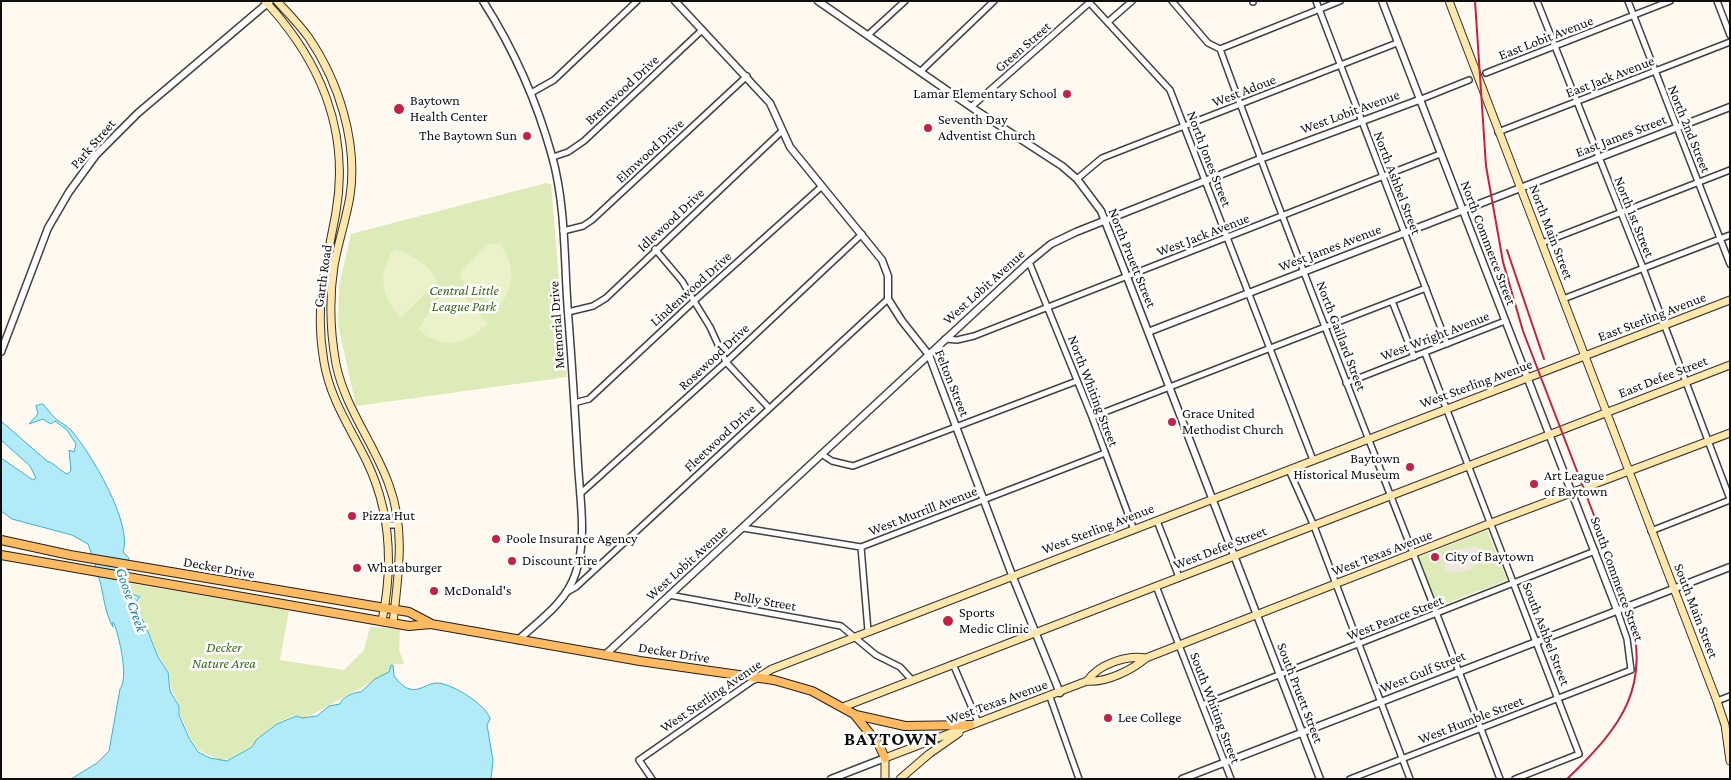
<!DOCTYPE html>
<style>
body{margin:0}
#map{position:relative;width:1731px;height:780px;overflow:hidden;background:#fff9ef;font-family:"Crimson Pro",serif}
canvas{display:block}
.frame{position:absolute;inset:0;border:2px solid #0e0e0e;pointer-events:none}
</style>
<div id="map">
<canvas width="1731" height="780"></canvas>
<div class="frame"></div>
</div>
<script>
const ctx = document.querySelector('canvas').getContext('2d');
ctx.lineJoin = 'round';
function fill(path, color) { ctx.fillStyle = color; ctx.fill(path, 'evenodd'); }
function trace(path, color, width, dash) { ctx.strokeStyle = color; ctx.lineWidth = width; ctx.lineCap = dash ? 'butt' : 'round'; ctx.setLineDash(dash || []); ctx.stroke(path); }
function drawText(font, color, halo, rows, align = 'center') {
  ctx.font = font + ' "Crimson Pro",serif'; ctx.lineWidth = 5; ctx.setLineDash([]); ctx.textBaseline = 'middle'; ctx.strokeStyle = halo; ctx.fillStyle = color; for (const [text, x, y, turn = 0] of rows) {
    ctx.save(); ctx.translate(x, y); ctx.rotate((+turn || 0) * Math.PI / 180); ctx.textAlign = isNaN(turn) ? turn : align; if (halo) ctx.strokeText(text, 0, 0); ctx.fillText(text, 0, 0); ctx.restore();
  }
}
fill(new Path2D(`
 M546,183L551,184L567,377L356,406L338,325L339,286L351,234Z
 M1487,530L1507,580L1437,607L1417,558Z
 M128,583L289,610L280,660L344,670L364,650L370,627L400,629L399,650L404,664H391L389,672L315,713L303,718L294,715L277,723L257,738L252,746L229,759L220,760L198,750L190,737L180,714V706L171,688L169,672L158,654L146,625L136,610L137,603L141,600V597L129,591Z`), '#dcebb7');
fill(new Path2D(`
 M500,243C515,265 515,287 498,308L461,279L460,271L488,245Z
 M394,249C408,252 434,267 437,282L402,317C381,300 377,272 394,249Z
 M446,288H455L488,323C467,344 443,352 418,329Z`), '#ebf2c9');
fill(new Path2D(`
 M1475,546L1481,550L1483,557L1470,570L1452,573L1445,569L1444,559L1455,550Z`), '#f0e7dd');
const water = new Path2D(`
 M43,404C47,409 51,414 56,419C61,423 66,425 71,430C91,453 133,524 123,552L129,558L127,590L130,593L140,597L136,602V610L145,624L158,657L168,672L170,691L179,706V715L189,738L198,752L210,758L227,761L252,747L257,739L277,724L296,716L302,718L317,716L329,706L340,704C342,697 354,692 361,692L375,679L389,672L391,665H393L394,676C398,681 404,688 410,689C419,692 428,683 436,683C450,682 487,705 490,719L487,725L493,760L491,779H71L97,763L109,751L120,689C129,678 119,636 114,623H112L113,627C104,611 104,595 99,578C96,566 92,555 88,544L72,535L12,519L1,511V458L33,480L36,478L30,466L1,440V421L47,461C56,464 59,470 67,474L71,471L69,450L74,452L76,444L67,430L55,421L51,424L43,419L29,424L38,414L36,406Z`);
fill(water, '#b2ebf8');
trace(water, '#36b1d2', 1);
const minor = new Path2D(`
 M1088,1L1170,90L1313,460
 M1172,1L1208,43L1220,49C1309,294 1408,535 1500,779
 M1253,1V2
 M1316,1L1447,344
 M1537,1L1643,268L1730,499
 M1628,1L1730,264
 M1717,1L1730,35
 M1108,22L1132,1
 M868,35L905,1
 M1220,49L1340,1
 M921,71L994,1
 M1486,73L1670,1
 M531,93L554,80L637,1
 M1419,100L1469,80
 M971,107L1089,3
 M1498,132L1730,42
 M553,157L568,152L584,141L702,30
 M1077,179L1102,158L1397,43
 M563,231L583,226L592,220L747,76
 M1542,243L1730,170
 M655,249L682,281L694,301L710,327L726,362L769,408
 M1029,262L1092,417L1134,530
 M1563,299L1730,235
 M1392,301L1414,357
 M568,312L593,306L606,298L782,131
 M945,339L957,340L974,336L1440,154
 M1425,353L1579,754L1515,779
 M1346,383L1505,321
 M574,403L589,399L694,301L821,187
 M1092,417L1426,288
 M823,455L832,461L853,466L1077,381
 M1289,470L1314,526L1410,779
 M580,494L726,362L862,234
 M1157,521L1179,577
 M387,525H398
 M743,528L861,547L1105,453
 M1651,531L1730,500
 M861,547L868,631
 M580,558L596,568
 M1156,586L1231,779
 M567,592L576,587L888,299
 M669,595L841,626L876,655L900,667L912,680
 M953,664L978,722
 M1050,697L1079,779
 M1717,701L1730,696
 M1202,705L1595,551
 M652,779L639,760L755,679
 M1350,779L1631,670L1627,639L1617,610`);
const tertiary = new Path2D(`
 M483,1C513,48 537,102 552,156C566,206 564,261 568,313C572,363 575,413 578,464C580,499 587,538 576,572C567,602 540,620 518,640
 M675,1L770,103L790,147L882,260L888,276V299L902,321L929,355L1012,575L1060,693
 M818,1L974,109L1062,166L1077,179L1101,211L1127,277L1320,779
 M1382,1L1617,610
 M1148,332L1730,107
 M1,352L48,228L69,192L96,155L138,113L270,1
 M605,655L1029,262L1051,244L1076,232L1260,159L1419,100
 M831,779L885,758
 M1182,779L1730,567`);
const secondary = new Path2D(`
 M265,1C320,60 350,131 336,212C326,267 314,305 324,362C330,399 351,429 367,462C391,512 393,567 382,621
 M277,1C288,13 300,25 309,38C339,82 358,143 350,196C346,220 338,243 334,266C329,299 330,331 336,364C345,408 374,443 389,485C406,530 398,576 393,623
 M1449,1L1717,701L1725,725L1730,761
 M755,679L772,669L1730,300
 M1087,681C1099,664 1126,655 1146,658
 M843,707L1730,365
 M885,779V758L1087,681C1106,683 1132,670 1146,658L1491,523L1730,433
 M900,779L929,754L959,733`);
const primary = new Path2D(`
 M1,540L70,555L409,612L430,623
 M1,555L409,626L431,624L640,661L774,680L812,691L854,714L879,745L885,758
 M856,715L905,726L970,725`);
trace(minor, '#414141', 8);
trace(tertiary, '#414141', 9);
trace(secondary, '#303030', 9);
trace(primary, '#1f1f1f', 10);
trace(minor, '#fff', 5);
trace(tertiary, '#fff', 6);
trace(secondary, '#ffe6aa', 7);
trace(primary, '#fdba61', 8);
trace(new Path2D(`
 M1475,1L1486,166L1503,262L1523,331L1629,606C1651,688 1624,724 1567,779
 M1507,250L1544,359`), '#c32146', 2);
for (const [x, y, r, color] of [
 [1067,94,5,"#c32146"],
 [399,109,6,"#c32146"],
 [928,128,5,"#c32146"],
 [527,136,5,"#c32146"],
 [1172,422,5,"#c32146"],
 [1410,467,5,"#c32146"],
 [1534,484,5,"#c32146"],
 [352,516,5,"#c32146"],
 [496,539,5,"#c32146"],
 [1435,557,5,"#c32146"],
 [512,561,5,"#c32146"],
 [357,568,5,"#c32146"],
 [434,591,5,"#c32146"],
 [948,621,6,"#c32146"],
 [1108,718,5,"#c32146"]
]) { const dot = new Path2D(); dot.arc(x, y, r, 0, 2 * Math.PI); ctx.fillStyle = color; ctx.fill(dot); trace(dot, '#fff', 2); }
drawText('14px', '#0e0e0e', '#fff', [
 ["East Lobit Avenue",1546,38,-21],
 ["Green Street",1023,47,-41],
 ["East Jack Avenue",1610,77,-21],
 ["Brentwood Drive",622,90,-43],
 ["West Adoue",1244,91,-21],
 ["West Lobit Avenue",1350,112,-20],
 ["North 2nd Street",1689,129,68],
 ["East James Street",1621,136,-21],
 ["Park Street",93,144,-49],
 ["Elmwood Drive",650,151,-43],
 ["North Jones Street",1209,159,69],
 ["North Ashbel Street",1397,183,69],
 ["North 1st Street",1634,217,68],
 ["Idlewood Drive",671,220,-43],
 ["North Main Street",1551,232,69],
 ["West Jack Avenue",1203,235,-21],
 ["North Commerce Street",1488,243,69],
 ["West James Avenue",1330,248,-21],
 ["North Pruett Street",1132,258,68],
 ["Garth Road",323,276,-82],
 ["West Lobit Avenue",984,287,-42],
 ["Lindenwood Drive",691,289,-42],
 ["East Sterling Avenue",1652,317,-21],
 ["Memorial Drive",557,325,-94],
 ["North Gaillard Street",1341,336,69],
 ["West Wright Avenue",1435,336,-21],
 ["Rosewood Drive",714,357,-43],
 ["East Defee Street",1663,377,-21],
 ["Felton Street",952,383,68],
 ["West Sterling Avenue",1476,384,-20],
 ["North Whiting Street",1093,391,69],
 ["Fleetwood Drive",720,438,-43],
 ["West Murrill Avenue",923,511,-21],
 ["West Sterling Avenue",1098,529,-21],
 ["West Defee Street",1220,548,-21],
 ["West Texas Avenue",1382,553,-21],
 ["West Lobit Avenue",687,563,-42],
 ["Decker Drive",219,568,10],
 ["South Commerce Street",1617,579,70],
 ["Polly Street",765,601,10],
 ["South Main Street",1696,611,69],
 ["West Pearce Street",1395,618,-21],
 ["South Ashbel Street",1546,634,69],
 ["Decker Drive",674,653,9],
 ["West Gulf Street",1423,672,-22],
 ["South Pruett Street",1300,693,69],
 ["West Sterling Avenue",711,696,-34],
 ["West Texas Avenue",997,702,-20],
 ["South Whiting Street",1215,708,69],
 ["West Humble Street",1471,720,-21]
]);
drawText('14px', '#0e0e0e', '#fff', [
 ["Lamar Elementary School",1057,94,"right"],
 ["Baytown",410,101],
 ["Health Center",410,117],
 ["Seventh Day",938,120],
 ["Adventist Church",938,136],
 ["The Baytown Sun",517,136,"right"],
 ["Grace United",1182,414],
 ["Methodist Church",1182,430],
 ["Baytown",1400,459,"right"],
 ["Historical Museum",1400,475,"right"],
 ["Art League",1544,476],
 ["of Baytown",1544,492],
 ["Pizza Hut",362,516],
 ["Poole Insurance Agency",506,539],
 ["City of Baytown",1445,557],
 ["Discount Tire",522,561],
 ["Whataburger",367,568],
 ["McDonald's",444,591],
 ["Sports",959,613],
 ["Medic Clinic",959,629],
 ["Lee College",1118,718]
], 'left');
drawText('italic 14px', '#3a681c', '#fff', [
 ["Central Little",464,291],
 ["League Park",464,307],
 ["Decker",224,648],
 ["Nature Area",224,664]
]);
drawText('italic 15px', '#1280a5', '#fff', [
 ["Goose Creek",131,600,71]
]);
ctx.letterSpacing = '1px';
drawText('bold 19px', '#0e0e0e', '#fff', [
 ["BAYTOWN",891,739]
]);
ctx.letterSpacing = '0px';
</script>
